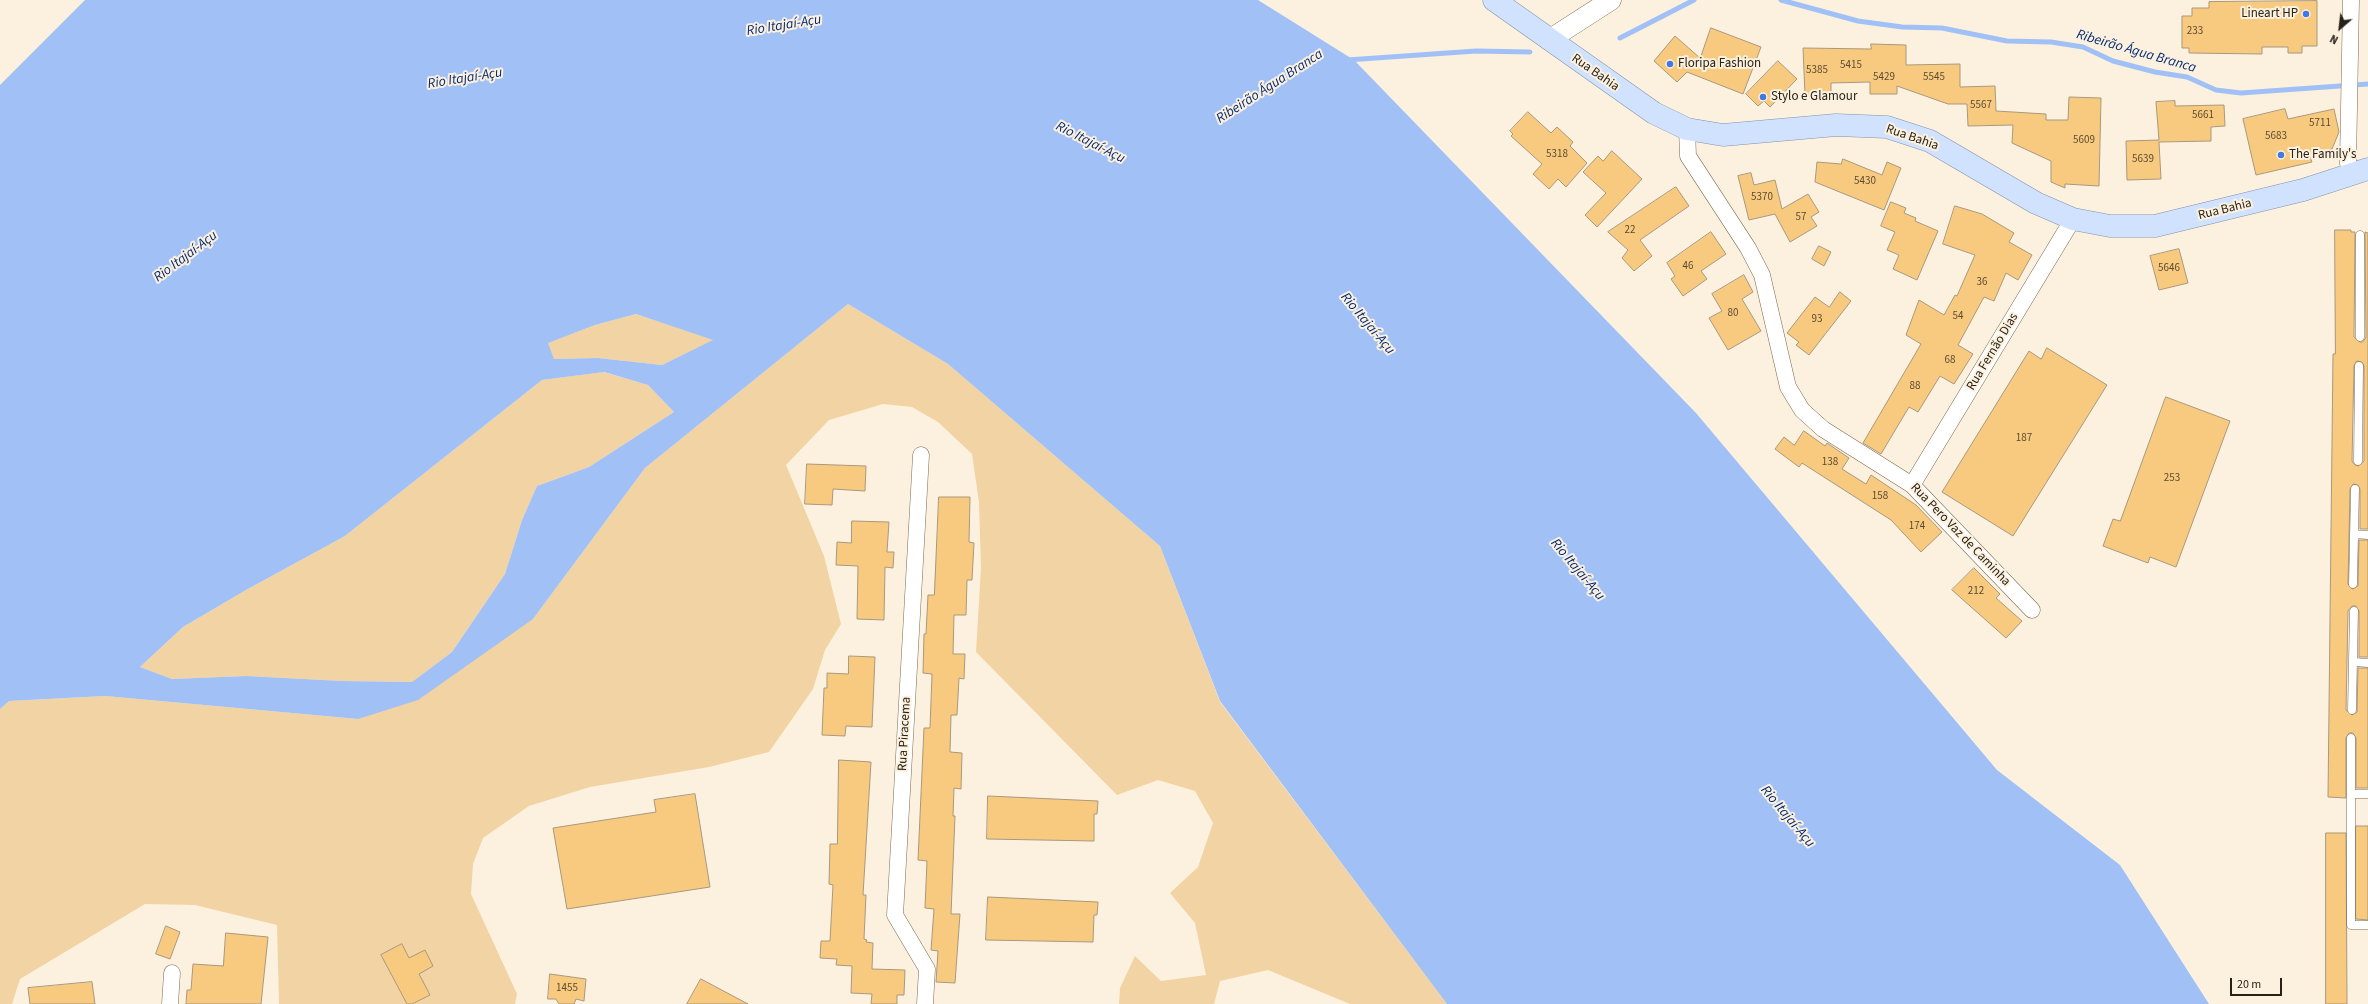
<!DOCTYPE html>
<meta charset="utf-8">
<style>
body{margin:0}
#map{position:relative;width:2368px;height:1004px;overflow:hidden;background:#fcf1df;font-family:"Source Sans 3",sans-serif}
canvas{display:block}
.north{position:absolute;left:2320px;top:8px;width:40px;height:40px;-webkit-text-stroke:3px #fcf1df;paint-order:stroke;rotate:208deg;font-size:11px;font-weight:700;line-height:16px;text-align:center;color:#282116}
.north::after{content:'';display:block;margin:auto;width:14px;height:18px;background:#282116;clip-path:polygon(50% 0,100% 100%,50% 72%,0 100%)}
.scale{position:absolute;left:2230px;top:978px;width:52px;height:18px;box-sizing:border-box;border:2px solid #282116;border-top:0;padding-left:5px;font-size:12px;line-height:14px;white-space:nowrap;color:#282116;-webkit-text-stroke:3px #fcf1df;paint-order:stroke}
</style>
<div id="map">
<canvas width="2368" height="1004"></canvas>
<div class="north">N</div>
<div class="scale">20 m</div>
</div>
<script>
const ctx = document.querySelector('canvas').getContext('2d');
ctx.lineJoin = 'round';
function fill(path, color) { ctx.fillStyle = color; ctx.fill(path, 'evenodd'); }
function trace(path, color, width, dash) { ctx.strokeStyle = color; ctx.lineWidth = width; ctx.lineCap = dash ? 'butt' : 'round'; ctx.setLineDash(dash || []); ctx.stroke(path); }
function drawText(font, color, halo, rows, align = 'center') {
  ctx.font = font + ' "Source Sans 3",sans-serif'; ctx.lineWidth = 4; ctx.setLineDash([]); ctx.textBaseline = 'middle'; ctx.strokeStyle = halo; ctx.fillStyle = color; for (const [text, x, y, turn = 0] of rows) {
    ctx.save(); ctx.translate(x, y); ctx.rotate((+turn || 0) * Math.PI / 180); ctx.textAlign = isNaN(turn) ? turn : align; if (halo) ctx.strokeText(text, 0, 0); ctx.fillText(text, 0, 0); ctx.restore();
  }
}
fill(new Path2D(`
 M848,304L948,364L1160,546L1220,702L1447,1004H1350L1268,970L1220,981L1214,1004H1119L1120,988L1135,956L1161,981L1206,975L1195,923L1170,893L1198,867L1213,823L1195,791L1158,780L1117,795L976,652L981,568L979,502L972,454L938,422L912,407L883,404L829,420L786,465L824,556L841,624L825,650L813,689L769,752L709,767L590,787L529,806L483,838L473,864L471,894L517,994L515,1004H279L277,925L195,905L145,904L20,979L12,1004H0V709L9,701L105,696L358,719L533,619L645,468Z
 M636,314L714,340L662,365L598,358L554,359L547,343L595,325Z
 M603,372L648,385L674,412L589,467L537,486L522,520L505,574L452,652L412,682L342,681L246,676L172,679L140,667L183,627L246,590L345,536L542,380Z`), '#f1d3a4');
fill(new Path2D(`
 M85,0H1258L1354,60L1696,413L1997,770L2120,865L2209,1004H1447L1220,701L1160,546L948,364L848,304L645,468L533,619L418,700L358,719L105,696L9,701L0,709V85ZM636,314L713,340L662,365L598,358L554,359L548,343L595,325ZM604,372L648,385L674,412L589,467L537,486L522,520L505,574L452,652L412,682L342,681L246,676L172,679L140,667L183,627L246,590L345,536L542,380Z`), '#a1c0f6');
trace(new Path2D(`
 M1781,0L1858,21L1902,27L1942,28L2007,41L2051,42L2083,47L2113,61L2155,72L2187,77L2216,90L2241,93L2368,84
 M1620,38L1694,0
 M1347,60L1476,51L1530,52`), '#a1c0f6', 5);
const building = new Path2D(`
 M2317,1V46H2302V53H2288V47H2262V54L2189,53V48H2182V16H2192V8H2209V2Z
 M1711,28L1761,47L1743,94L1687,72L1677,82L1654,61L1675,36L1700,58Z
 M1871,44L1906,45V65L1960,64V87L1995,86L1996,111L2046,114V120H2068L2069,97L2101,98L2099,186L2065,184V188L2051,182V161L2012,143L2013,125L1968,126L1967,104H1948L1897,86V94H1870V82L1831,83V94L1805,95L1803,48L1871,49Z
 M1778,61L1797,79L1770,107L1764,101L1758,106L1746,94Z
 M2175,101V106L2224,105L2225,126L2211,127V141L2159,142L2161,179L2127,180L2126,141L2159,140L2156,102Z
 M2285,109L2288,119L2334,109L2339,132L2332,149L2309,154L2312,162L2256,175L2243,119Z
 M1528,112L1551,133L1557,127L1573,142L1570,146L1587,163L1566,187L1558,179L1549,189L1533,174L1542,164L1511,136L1513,134L1510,131Z
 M1612,151L1642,179L1597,227L1585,215L1606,193L1583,172L1598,156L1603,161Z
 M1843,159L1882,175L1887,162L1901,168L1884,210L1815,182L1817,162L1841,164Z
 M1751,173L1754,185L1775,180L1782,209L1808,194L1819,212L1811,217L1817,226L1790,242L1775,214L1749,220L1738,176Z
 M1676,187L1689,206L1640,240L1652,256L1634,271L1622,258L1628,250L1608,232Z
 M1891,202L1906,208L1904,213L1916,218L1915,221L1938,231L1917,280L1893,269L1899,255L1887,250L1895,232L1881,226Z
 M1955,206L1982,214L2014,233L2009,242L2032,255L2018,280L2006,273L1994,301L1984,297L1958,345L1973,354L1954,384L1940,376L1918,412L1909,407L1881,454L1863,443L1921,344L1906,335L1919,300L1944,315L1955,295L1957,296L1975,255L1943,244Z
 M2335,230H2351V232H2355L2354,337L2360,342H2363L2366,337L2365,232L2368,233V529H2360V489L2358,485L2353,484L2350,489L2348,584L2352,589L2358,586L2359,540H2368V657H2359V611L2356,606H2352L2348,611L2346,710L2352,715L2357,712L2358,668H2368V788H2356V738L2353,733H2349L2346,738V798L2328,797L2333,354H2335ZM2357,361L2362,362L2364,366V461L2358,466L2355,465L2352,461L2354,366Z
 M1711,232L1726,254L1701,271L1707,279L1683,296L1671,279L1675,276L1667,263Z
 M1819,246L1831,252L1824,266L1812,259Z
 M2179,249L2188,283L2159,290L2150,256Z
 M1744,275L1753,292L1742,299L1761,331L1728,350L1709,318L1722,311L1712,294Z
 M1840,292L1851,301L1809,355L1796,345L1799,342L1787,333L1815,297L1829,307Z
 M2047,348L2107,385L2013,536L1942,492L2029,351L2041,359Z
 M2166,397L2230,421L2176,567L2150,557L2148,563L2103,546L2113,519L2120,521Z
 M1804,431L1825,446L1827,443L1849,458L1842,469L1866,484L1871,475L1916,505L1942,532L1921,552L1891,520L1802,463L1799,467L1775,449L1784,437L1794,445Z
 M807,464L866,466L865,491L833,489L832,505L805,504Z
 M939,497H970L969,542L974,543L972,580H967L966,615H954L953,654H965L964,679L959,678L957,715H951L950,752L962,753L961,789L954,788L953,816H955L951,914H960L955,983L936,982L938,951L931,950L934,909L925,908L927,861L918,860L924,728H930L932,674L923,673L924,634H926L928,595H934Z
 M852,521L889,522L887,552H894L893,568L885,567L884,620L857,619L858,566L836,565L837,542L851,543Z
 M1974,568L2000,594L1996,598L2022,621L2006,638L1952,590Z
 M849,656L875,657L872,727L846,726L845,736L822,735L824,688H827V673L848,674Z
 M839,760L871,762L863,895H866L864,939L867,940L866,942L873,943L872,969L905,970L904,995H897V1004H871L872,994L851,993L852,966L836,965L837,959L820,958L821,941H830L833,885L829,884L830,844H837Z
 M695,794L710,887L567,909L553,828L656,812L654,800Z
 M988,796L1098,801L1097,814H1094V841L987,839Z
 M2356,826H2368V920L2356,919Z
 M2326,833H2346L2347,1004H2326Z
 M988,897L1098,902L1097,915H1094L1093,942L986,940Z
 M166,926L180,932L170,959L156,954Z
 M226,933L268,937L261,1004H186L187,990H191L193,964L223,966Z
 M402,944L409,958L425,950L433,966L419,974L430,995L412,1004H407L381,955Z
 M550,974L586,979L584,1001L576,999L574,1004H559L556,999H548Z
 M701,979L748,1004H687Z
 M92,982L95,1004H30L28,988Z`);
fill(building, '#f8ca80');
trace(building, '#a9987d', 1);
const service = new Path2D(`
 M2360,337V235
 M2358,461L2359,366
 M2354,534L2368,535
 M2353,584L2355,489
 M2354,662L2368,663
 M2352,710L2354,611
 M2351,738V925H2368
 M2351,794H2368`);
const minor = new Path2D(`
 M1687,129L1688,156L1748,248L1762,275L1788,387L1802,410L1823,429L1912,485L2032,610
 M2350,174L2348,163L2351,0
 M921,455L895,915L927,969L925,1004
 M1912,485L2073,219
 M170,1004L172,973`);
const tertiary = new Path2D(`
 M1549,40L1611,0`);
const primary = new Path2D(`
 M1494,0L1654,113L1687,129L1723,135L1836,125L1887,127L1930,141L2036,203L2073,219L2110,226H2155L2303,190L2368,169`);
trace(service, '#7b6b51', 9);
trace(minor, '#7b6b51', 17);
trace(tertiary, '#7b6b51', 21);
trace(primary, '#8291ad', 23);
trace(service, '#fff', 8);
trace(minor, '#fff', 16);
trace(tertiary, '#fff', 20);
trace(primary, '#d1e2fe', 22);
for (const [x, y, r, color] of [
 [2306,14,4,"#3e79e8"],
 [1670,64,4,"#3e79e8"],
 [1763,97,4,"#3e79e8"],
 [2281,155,4,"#3e79e8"]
]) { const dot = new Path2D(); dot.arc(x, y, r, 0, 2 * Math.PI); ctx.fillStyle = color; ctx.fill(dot); trace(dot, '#fcf1df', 1.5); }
drawText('11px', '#5c4b30', null, [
 ["233",2195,32],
 ["5415",1851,66],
 ["5385",1817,71],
 ["5429",1884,78],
 ["5545",1934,78],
 ["5567",1981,106],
 ["5661",2203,116],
 ["5711",2320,124],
 ["5683",2276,137],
 ["5609",2084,141],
 ["5318",1557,155],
 ["5639",2143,160],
 ["5430",1865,182],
 ["5370",1762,198],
 ["57",1801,218],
 ["22",1630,231],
 ["46",1688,267],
 ["5646",2169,269],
 ["36",1982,283],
 ["80",1733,314],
 ["54",1958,317],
 ["93",1817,320],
 ["68",1950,361],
 ["88",1915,387],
 ["187",2024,439],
 ["138",1830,463],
 ["253",2172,479],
 ["158",1880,497],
 ["174",1917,527],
 ["212",1976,592],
 ["1455",567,989]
]);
drawText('13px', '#282116', '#fcf1df', [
 ["Lineart HP",2298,14,"right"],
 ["Floripa Fashion",1678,64],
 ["Stylo e Glamour",1771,97],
 ["The Family's",2289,155]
], 'left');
drawText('13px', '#282116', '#fcf1df', [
 ["Rua Bahia",1595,73,35],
 ["Rua Bahia",1912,138,19],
 ["Rua Bahia",2225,210,-14],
 ["Rua Fernão Dias",1993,352,-59],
 ["Rua Pero Vaz de Caminha",1960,535,46],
 ["Rua Piracema",905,734,-87]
]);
drawText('italic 14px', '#032a75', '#fcf1df', [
 ["Rio Itajaí-Açu",784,26,-9],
 ["Ribeirão Água Branca",2136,52,16],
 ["Rio Itajaí-Açu",465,79,-9],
 ["Ribeirão Água Branca",1270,87,-33],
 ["Rio Itajaí-Açu",1090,143,27],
 ["Rio Itajaí-Açu",186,257,-37],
 ["Rio Itajaí-Açu",1367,324,50],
 ["Rio Itajaí-Açu",1577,570,50],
 ["Rio Itajaí-Açu",1787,817,50]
]);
</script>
